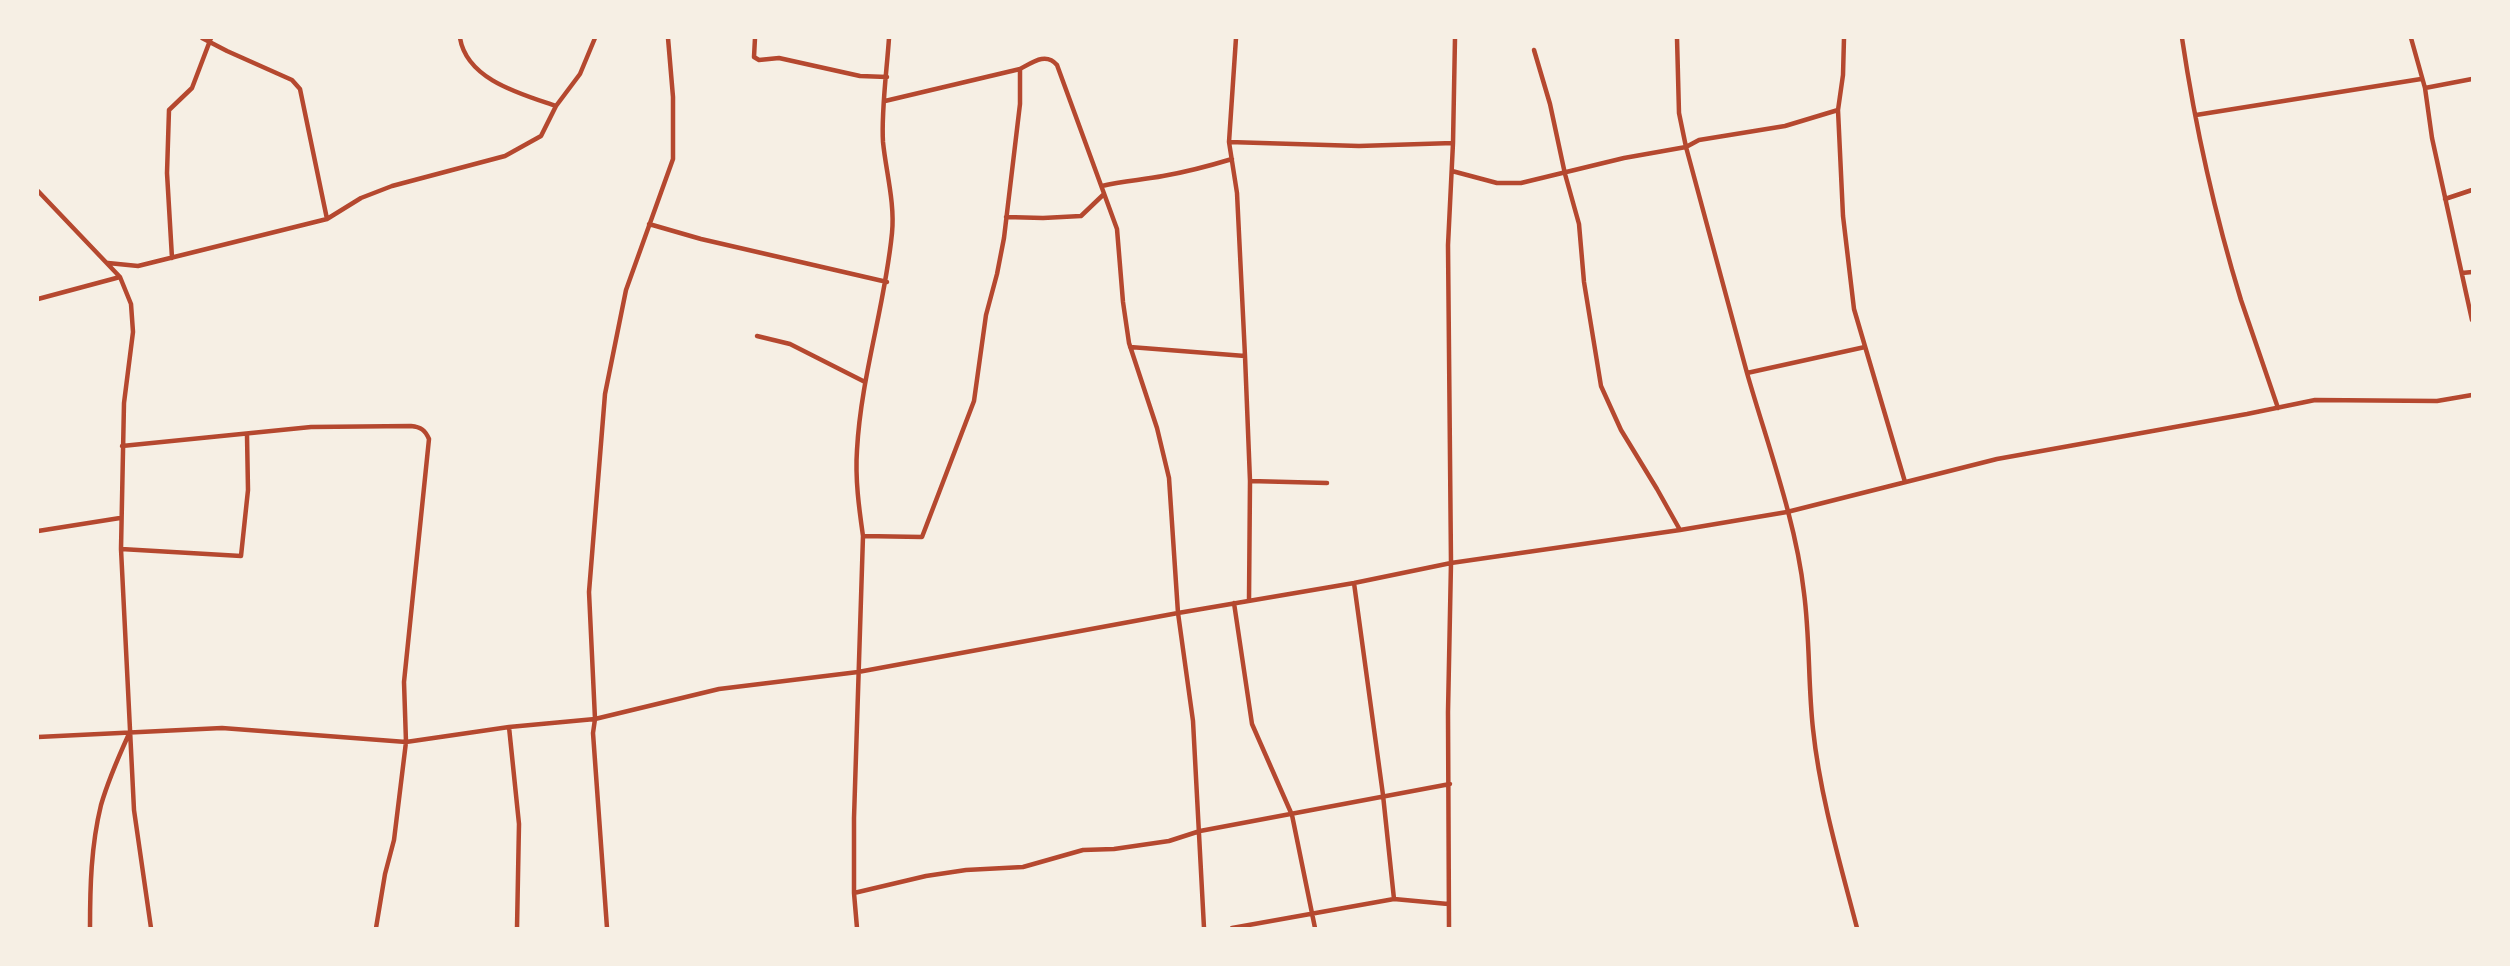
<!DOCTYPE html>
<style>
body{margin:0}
#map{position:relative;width:2510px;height:966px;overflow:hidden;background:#f6efe4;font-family:"Libre Baskerville",serif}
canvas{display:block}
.frame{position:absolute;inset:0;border:39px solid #f6efe4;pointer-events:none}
</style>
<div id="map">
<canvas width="2510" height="966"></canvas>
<div class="frame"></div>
</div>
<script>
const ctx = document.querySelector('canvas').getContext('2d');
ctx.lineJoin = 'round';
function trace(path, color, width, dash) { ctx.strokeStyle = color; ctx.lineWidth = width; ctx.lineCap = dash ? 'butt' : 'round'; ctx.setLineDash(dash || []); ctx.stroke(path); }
trace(new Path2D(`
 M202,38L227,51L292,80L300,89L327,219
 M460,38C467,80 521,94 556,106
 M755,38L754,57L759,60L779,58L860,76L887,77
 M1236,38L1229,142L1237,193L1245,356L1250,481L1249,600
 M1677,38L1679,113L1686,147L1747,373L1865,347
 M1844,38L1843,75L1838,110L1843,216L1854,309L1905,482
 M2182,38C2195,125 2215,215 2241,300C2253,336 2266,372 2278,408
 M2411,38L2425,88L2432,138L2472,320
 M1534,50L1550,104L1565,174L1579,224L1584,282L1601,386L1621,430L1657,489L1680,530
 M2425,88L2472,79
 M885,101L1020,69C1033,62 1046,52 1057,65L1117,229L1123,302L1129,343L1157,428L1169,478L1178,613L1193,721L1204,928
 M2196,115L2421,79
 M1229,142L1359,146L1453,143
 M1452,171L1497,183H1521L1624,158L1686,147L1699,140L1785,126L1838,110
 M1102,186C1122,181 1142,180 1163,176C1186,172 1209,166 1232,159
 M38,191L120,277L131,304L133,332L124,403L121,549L134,810L151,928
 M2445,199L2472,190
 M1006,217L1043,218L1081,216L1104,194
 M649,224L701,239L887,282
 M172,258L167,173L169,110L192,88L211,38
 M108,263L138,266L327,219L361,198L392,186L505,156L541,136L556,106L580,74L595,38
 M2462,273L2472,272
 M38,299L120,277
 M757,336L790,344L865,382
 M1130,347L1245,356
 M1747,373C1767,443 1796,521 1804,593C1810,638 1808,684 1813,729C1820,796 1840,863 1857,928
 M122,446L311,427L411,426C421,427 425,430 429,439L404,682L406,742L394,840L385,874L376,928
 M1250,481L1327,483
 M38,531L120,518
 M863,536L922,537L974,401L986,315L997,274L1004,238L1020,104V69
 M121,549L241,556L248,490L247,435
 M1354,583L1383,795L1394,899
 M1234,603L1252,724L1292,815L1315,928
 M509,727L519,824L517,928
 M38,737L222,728L406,742L509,727L595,719L719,689L858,672L1178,613L1354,583L1451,563L1680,530L1787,512L1997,459L2247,414L2315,400L2437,401L2472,395
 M854,893L926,876L966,870L1023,867L1083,850L1114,849L1169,841L1200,831L1450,784
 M90,928C90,887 91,846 101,805C108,781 118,758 128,736
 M607,928L593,733L595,719L589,592L605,394L626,290L673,159V97L668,38
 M857,928L854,893V818L863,536C859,508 855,479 857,450C861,376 885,306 892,233C895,203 886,172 883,142C881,112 887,69 889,38
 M1232,928L1394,899L1448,904
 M1449,928L1448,712L1451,563L1448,245L1453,143L1455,38`), '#b5482f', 4.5);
</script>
